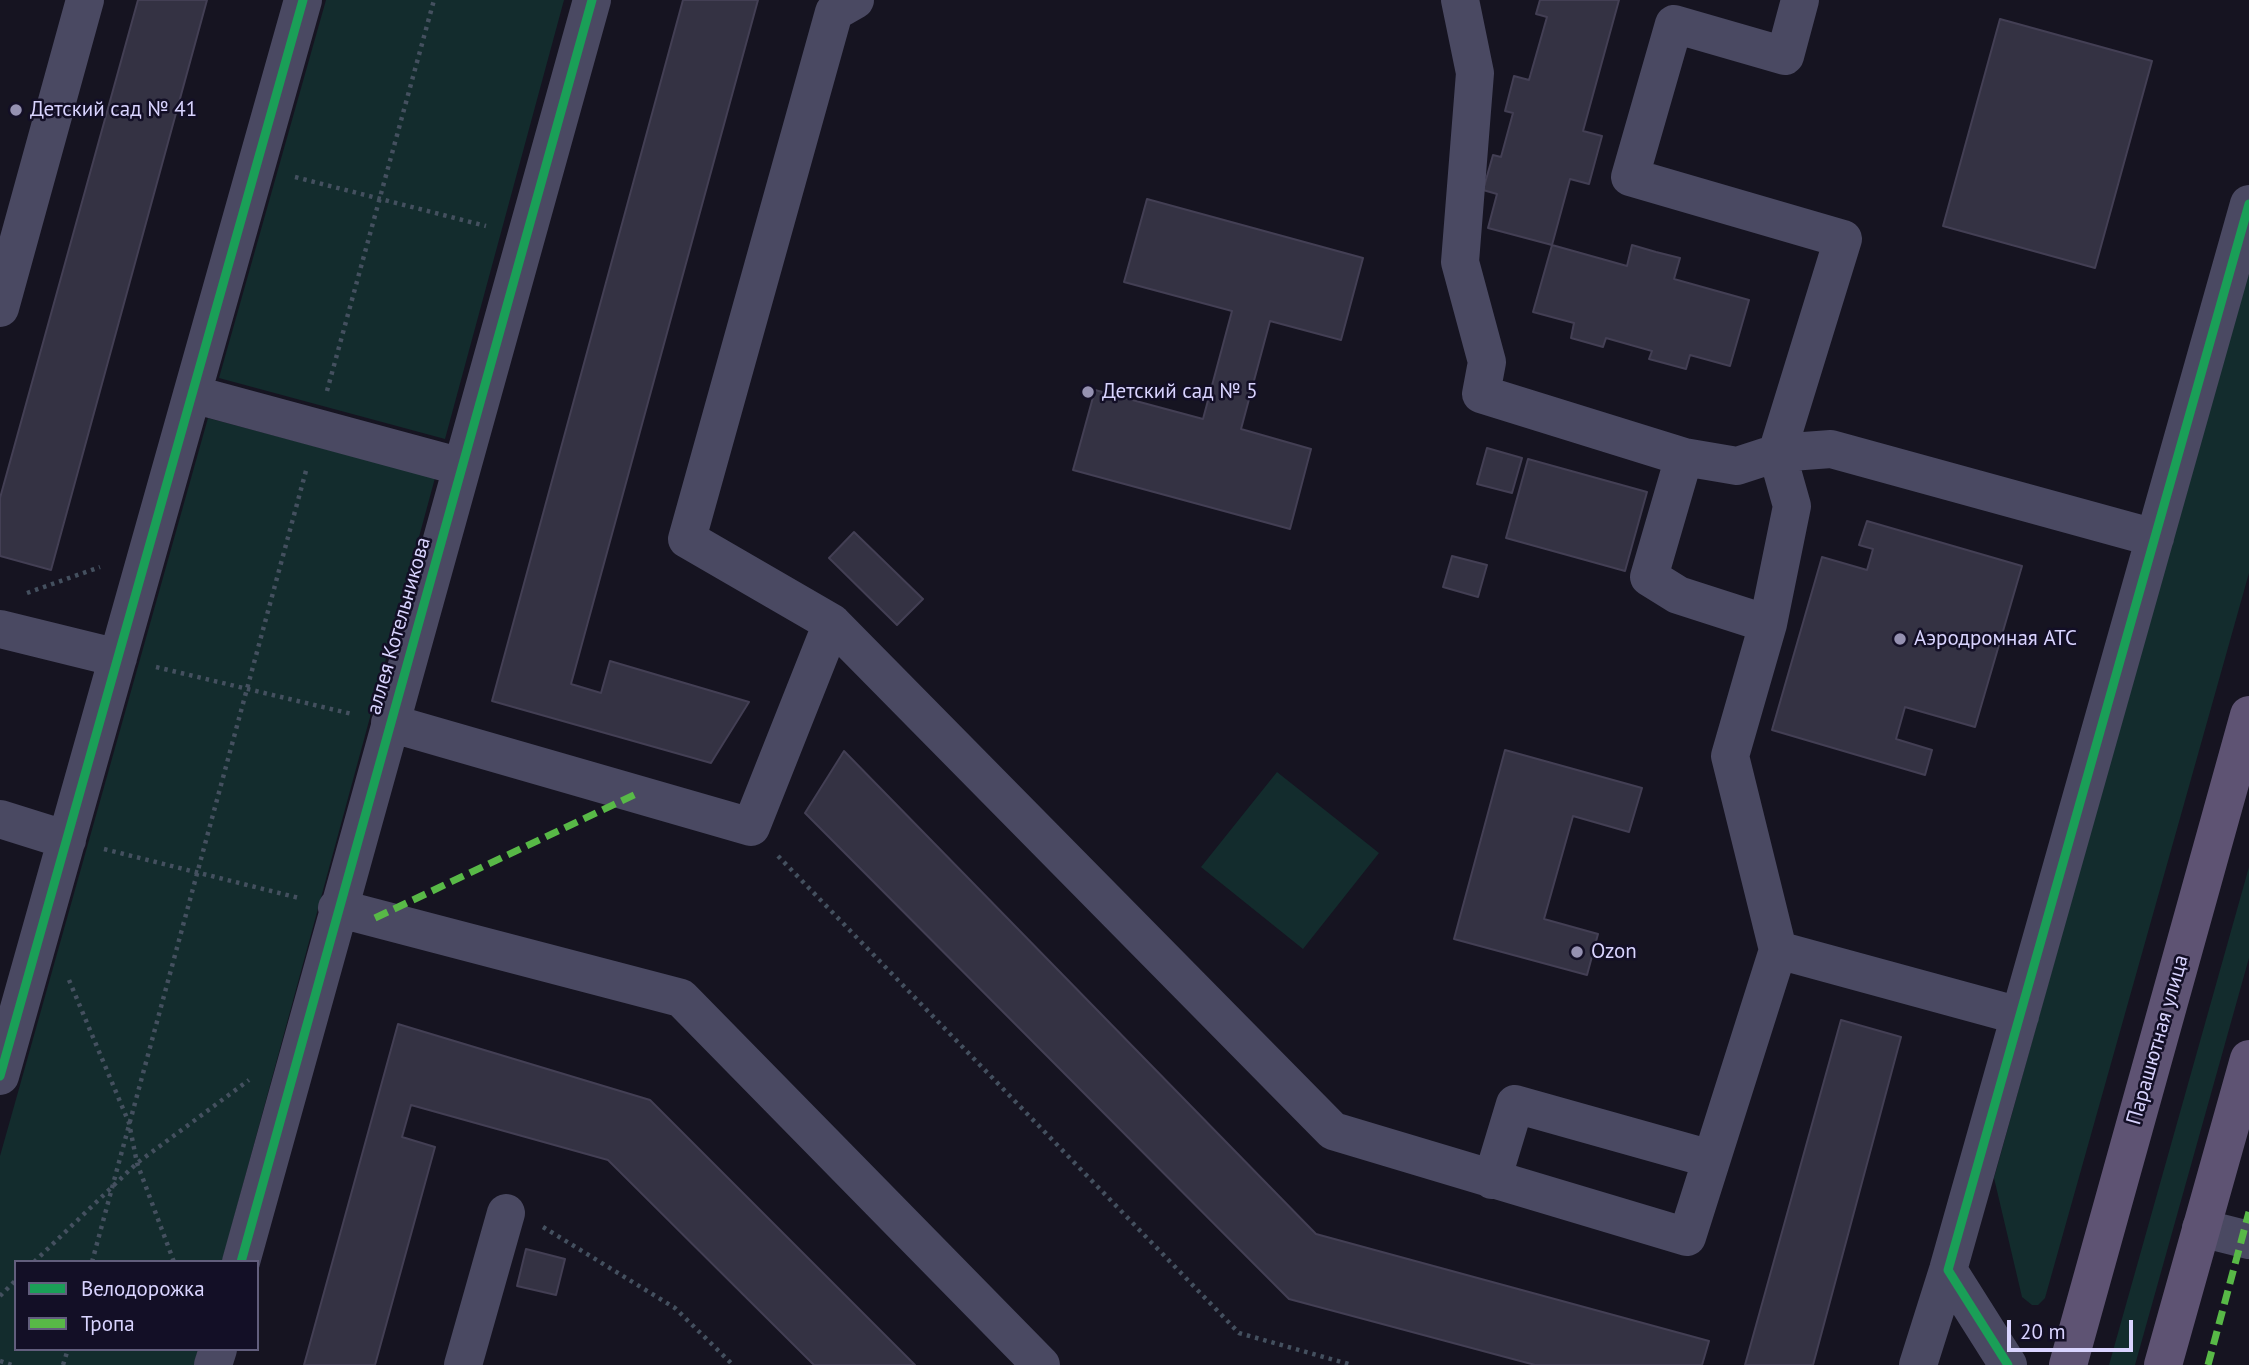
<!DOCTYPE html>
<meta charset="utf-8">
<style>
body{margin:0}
#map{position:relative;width:2249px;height:1365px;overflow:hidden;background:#161421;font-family:"PT Sans",sans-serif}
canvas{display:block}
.legend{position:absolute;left:14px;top:1260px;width:245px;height:91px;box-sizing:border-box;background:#130f26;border:2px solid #625e7d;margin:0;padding:9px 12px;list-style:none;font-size:21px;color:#d9d4ff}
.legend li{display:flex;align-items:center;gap:14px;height:35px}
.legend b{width:35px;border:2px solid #625e7d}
.scale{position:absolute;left:2007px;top:1320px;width:126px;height:32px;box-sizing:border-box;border:4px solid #d9d4ff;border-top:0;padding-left:9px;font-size:21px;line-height:24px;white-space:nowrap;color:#d9d4ff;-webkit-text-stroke:5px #130f26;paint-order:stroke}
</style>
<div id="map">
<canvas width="2249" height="1365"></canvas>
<ul class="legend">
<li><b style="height:9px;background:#1a9f57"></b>Велодорожка</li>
<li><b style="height:9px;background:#58b947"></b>Тропа</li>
</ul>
<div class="scale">20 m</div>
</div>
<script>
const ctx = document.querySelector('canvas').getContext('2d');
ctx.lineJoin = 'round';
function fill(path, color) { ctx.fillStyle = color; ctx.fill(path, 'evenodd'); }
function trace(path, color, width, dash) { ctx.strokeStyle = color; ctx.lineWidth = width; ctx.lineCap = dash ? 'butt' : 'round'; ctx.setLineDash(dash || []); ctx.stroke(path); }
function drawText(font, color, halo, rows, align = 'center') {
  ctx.font = font + ' "PT Sans",sans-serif'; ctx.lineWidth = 5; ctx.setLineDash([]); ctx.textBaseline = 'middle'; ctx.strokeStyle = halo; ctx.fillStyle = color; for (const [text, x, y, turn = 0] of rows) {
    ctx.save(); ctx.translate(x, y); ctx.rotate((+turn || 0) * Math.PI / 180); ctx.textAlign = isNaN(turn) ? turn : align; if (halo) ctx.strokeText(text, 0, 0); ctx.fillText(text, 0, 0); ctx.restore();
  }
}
fill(new Path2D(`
 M326,0H564L445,439L219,378Z
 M2249,275V573L2045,1298L2038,1305H2032L2022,1297L1994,1178L2244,279Z
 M208,418L435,478L222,1262H16V1349H198L194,1365H0V1156Z
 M1277,772L1379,853L1303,949L1201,867Z
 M2249,867V958L2135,1365H2109Z`), '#132c2d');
const building = new Path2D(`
 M138,0H207L51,570L0,556V498Z
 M683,0H758L571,684L601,693L610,661L749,702L711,763L492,701Z
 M1540,0H1619L1583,131L1602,136L1589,184L1570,179L1552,245L1488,228L1497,194L1483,190L1493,155L1501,157L1513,113L1505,111L1514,76L1529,80L1547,17L1536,14Z
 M2000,19L2152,61L2095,268L1943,226Z
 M1147,199L1363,258L1341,340L1270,321L1241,429L1311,449L1290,529L1073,470L1095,390L1203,419L1232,311L1124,282Z
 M1552,245L1627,266L1632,245L1656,252L1680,258L1674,279L1749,300L1730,366L1690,355L1686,369L1649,359L1652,351L1606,338L1603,347L1571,338L1574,323L1533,312Z
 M1487,448L1522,458L1512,493L1477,484Z
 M1528,459L1647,492L1625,571L1506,538Z
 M1867,521L2022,566L1975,727L1905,707L1896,739L1932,750L1925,775L1772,730L1822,557L1867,570L1873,549L1859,545Z
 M854,532L923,599L897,625L829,558Z
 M1452,556L1487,565L1478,597L1443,587Z
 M1505,750L1642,788L1629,832L1573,816L1544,919L1598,934L1587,975L1454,939Z
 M844,751L1316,1234L1709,1341L1702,1365H1535L1289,1299L805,813Z
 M1841,1020L1901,1037L1813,1365H1745Z
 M398,1024L650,1100L915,1365H814L608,1160L411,1105L402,1137L435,1147L375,1365H304Z
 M526,1249L565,1259L556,1295L517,1286Z`);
fill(building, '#343243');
trace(building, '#433f54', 2);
trace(new Path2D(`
 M295,177L486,226
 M327,391L434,0
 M27,593L100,567
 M156,667L352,714
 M104,849L299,898
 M778,856L1239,1333L1352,1365
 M69,980L129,1123L137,1163L174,1262
 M543,1227L675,1308L733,1365
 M34,1262L137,1163L249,1080
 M92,1262L307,467
 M0,1296L16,1280
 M0,1361L12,1365
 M63,1365L68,1349`), '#44505f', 4.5, [3.5, 5]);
trace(new Path2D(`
 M855,0L834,12L687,539L832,623L1333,1131L1687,1237L1778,950L2020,1016
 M1460,0L1475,73L1460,262L1487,362L1481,394L1684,457L1737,466L1777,453L1843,239L1630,177L1674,24L1785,56L1800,0
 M0,308L85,0
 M192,394L462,467
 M1684,457L1649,577L1678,595L1768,624
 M0,629L118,658
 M390,723L751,827L832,623
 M0,819L67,840
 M337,908L681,998L1041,1365
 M1778,950L1730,756L1768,624L1792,506L1777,453L1831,449L2155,538
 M0,1076L303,0
 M1492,1180L1515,1104L1711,1159
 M2201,1228L2249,1240
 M241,1262L592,0
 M1948,1270L2008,1365
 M213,1365L218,1349
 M463,1365L506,1213
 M1918,1365L1948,1270L2249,204`), '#4a4962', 38);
trace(new Path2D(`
 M2068,1365L2249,715
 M2163,1365L2249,1059`), '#5e5373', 38);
trace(new Path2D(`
 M375,918L636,794
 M2208,1365L2249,1212`), '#58b947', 7, [14, 7]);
trace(new Path2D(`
 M0,1076L303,0
 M241,1262L592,0
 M2008,1365L1948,1270L2249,204`), '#1a9f57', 9);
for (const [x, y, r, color] of [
 [16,110,7,"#9591b1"],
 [1088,392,7,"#9591b1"],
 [1900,639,7,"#9591b1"],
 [1577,952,7,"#9591b1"]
]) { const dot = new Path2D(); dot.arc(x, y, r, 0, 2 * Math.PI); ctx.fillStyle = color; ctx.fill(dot); trace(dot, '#130f26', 2.5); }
drawText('21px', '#d9d4ff', '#130f26', [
 ["Детский сад № 41",30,110],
 ["Детский сад № 5",1102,392],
 ["Аэродромная АТС",1914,639],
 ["Ozon",1591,952]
], 'left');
drawText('21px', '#d9d4ff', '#130f26', [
 ["аллея Котельникова",399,626,-74],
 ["Парашютная улица",2158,1040,-74]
]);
</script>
